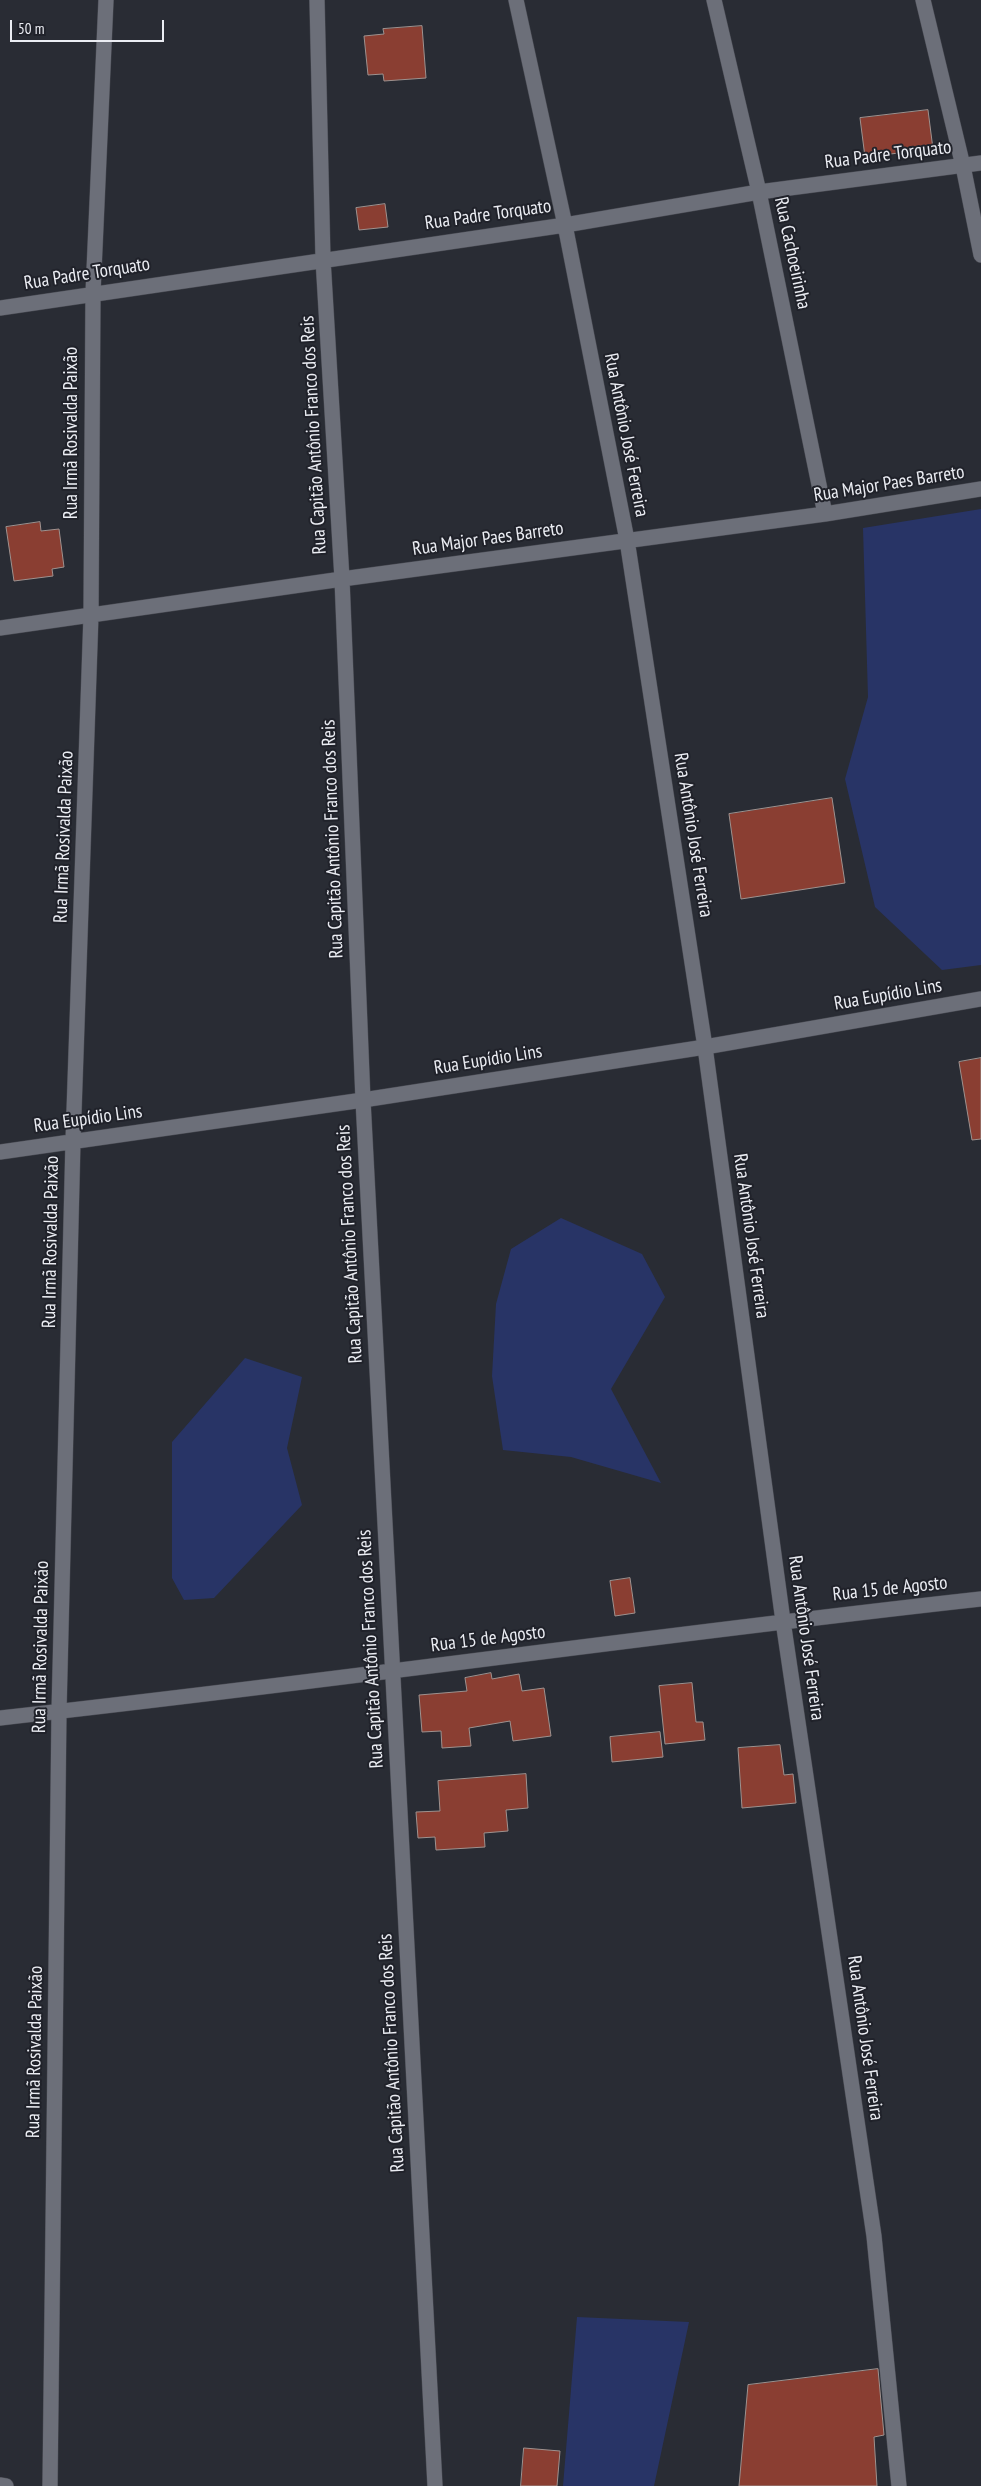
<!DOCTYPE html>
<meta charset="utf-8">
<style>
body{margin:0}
#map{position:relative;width:981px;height:2486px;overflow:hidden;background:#292c34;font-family:"PT Sans Narrow",sans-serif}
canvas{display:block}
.scale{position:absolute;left:10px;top:20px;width:154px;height:22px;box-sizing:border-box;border:2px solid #ebedf3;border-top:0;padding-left:6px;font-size:15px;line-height:18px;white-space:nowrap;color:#ebedf3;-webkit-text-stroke:4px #20222a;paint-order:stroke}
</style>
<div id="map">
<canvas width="981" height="2486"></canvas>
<div class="scale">50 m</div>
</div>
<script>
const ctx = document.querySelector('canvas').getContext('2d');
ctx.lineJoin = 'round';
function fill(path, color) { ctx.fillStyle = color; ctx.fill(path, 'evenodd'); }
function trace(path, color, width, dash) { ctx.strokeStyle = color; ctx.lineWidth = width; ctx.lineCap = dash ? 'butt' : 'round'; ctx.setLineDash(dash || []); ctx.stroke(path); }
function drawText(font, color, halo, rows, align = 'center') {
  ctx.font = font + ' "PT Sans Narrow",sans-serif'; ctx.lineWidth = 4; ctx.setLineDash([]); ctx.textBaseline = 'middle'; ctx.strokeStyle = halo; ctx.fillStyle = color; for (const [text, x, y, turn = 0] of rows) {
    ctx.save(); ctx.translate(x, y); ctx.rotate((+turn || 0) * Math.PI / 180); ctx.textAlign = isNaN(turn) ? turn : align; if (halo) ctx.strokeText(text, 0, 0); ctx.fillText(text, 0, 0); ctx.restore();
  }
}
fill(new Path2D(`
 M981,509V965L942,970L875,907L845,779L868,697L863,528Z
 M561,1218L642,1254L665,1297L611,1389L661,1483L571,1457L503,1450L492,1376L496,1304L511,1249Z
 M245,1358L302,1377L287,1448L302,1505L214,1598L184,1600L172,1578V1442Z
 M577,2317L689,2322L654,2486H563Z`), '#283466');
const building = new Path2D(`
 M422,26L426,78L384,81L383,74L368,75L364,36L384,34L383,29Z
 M928,110L933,149L865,157L860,118Z
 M385,204L388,227L359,230L356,208Z
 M40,522L41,531L59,529L64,567L52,569L53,576L14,581L6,527Z
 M832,798L845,883L741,899L729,814Z
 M981,1058V1139L972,1140L959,1062Z
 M630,1578L635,1613L615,1616L610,1581Z
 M491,1673L492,1679L519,1674L522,1691L544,1688L551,1736L513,1741L510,1721L469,1728L471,1746L442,1748L441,1731L422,1732L419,1695L467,1691L465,1678Z
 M692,1683L696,1722H703L705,1740L665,1744L659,1686Z
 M660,1732L663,1757L612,1762L610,1737Z
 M780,1745L784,1775L793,1774L796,1803L742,1808L738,1748Z
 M526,1774L528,1808L506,1810L508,1831L484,1833L485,1847L436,1850L435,1837L418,1838L416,1812L440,1811L438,1781Z
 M878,2369L884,2435L874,2437L877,2486H739L748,2385Z
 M524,2448L560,2451L557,2486H521Z`);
fill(building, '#8a3e32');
trace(building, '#9e928f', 1);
const minor = new Path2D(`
 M317,0L323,259L342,579L363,1100L435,2486
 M516,0L565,225L627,540L705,1047L783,1621L874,2236L899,2486
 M714,0L759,192L825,514
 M923,0L963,166L981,255
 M0,308L565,225L759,192L981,163
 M0,628L342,579L825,514L981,489
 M0,1152L363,1100L705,1047L981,999
 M0,1718C328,1682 654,1635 981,1599
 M0,2485L6,2486
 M50,2486L59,1711L73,1141L91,615L93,293L106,0`);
trace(minor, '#464850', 16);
trace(minor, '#6c6f79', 15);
drawText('19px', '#ebedf3', '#20222a', [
 ["Rua Padre Torquato",888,155,-7],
 ["Rua Padre Torquato",488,215,-8],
 ["Rua Cachoeirinha",792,253,78],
 ["Rua Padre Torquato",87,274,-9],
 ["Rua Irmã Rosivalda Paixão",72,433,-90],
 ["Rua Capitão Antônio Franco dos Reis",314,435,-93],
 ["Rua Antônio José Ferreira",626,435,79],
 ["Rua Major Paes Barreto",889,484,-9],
 ["Rua Major Paes Barreto",488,539,-8],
 ["Rua Antônio José Ferreira",693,835,81],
 ["Rua Irmã Rosivalda Paixão",64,837,-88],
 ["Rua Capitão Antônio Franco dos Reis",333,839,-92],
 ["Rua Eupídio Lins",888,995,-10],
 ["Rua Eupídio Lins",488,1060,-9],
 ["Rua Eupídio Lins",88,1119,-8],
 ["Rua Antônio José Ferreira",751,1236,82],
 ["Rua Irmã Rosivalda Paixão",51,1242,-89],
 ["Rua Capitão Antônio Franco dos Reis",350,1244,-93],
 ["Rua 15 de Agosto",890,1589,-6],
 ["Rua Antônio José Ferreira",806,1638,82],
 ["Rua 15 de Agosto",488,1639,-7],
 ["Rua Irmã Rosivalda Paixão",41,1647,-89],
 ["Rua Capitão Antônio Franco dos Reis",371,1649,-93],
 ["Rua Antônio José Ferreira",865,2038,82],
 ["Rua Irmã Rosivalda Paixão",35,2052,-89],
 ["Rua Capitão Antônio Franco dos Reis",392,2053,-93]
]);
</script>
